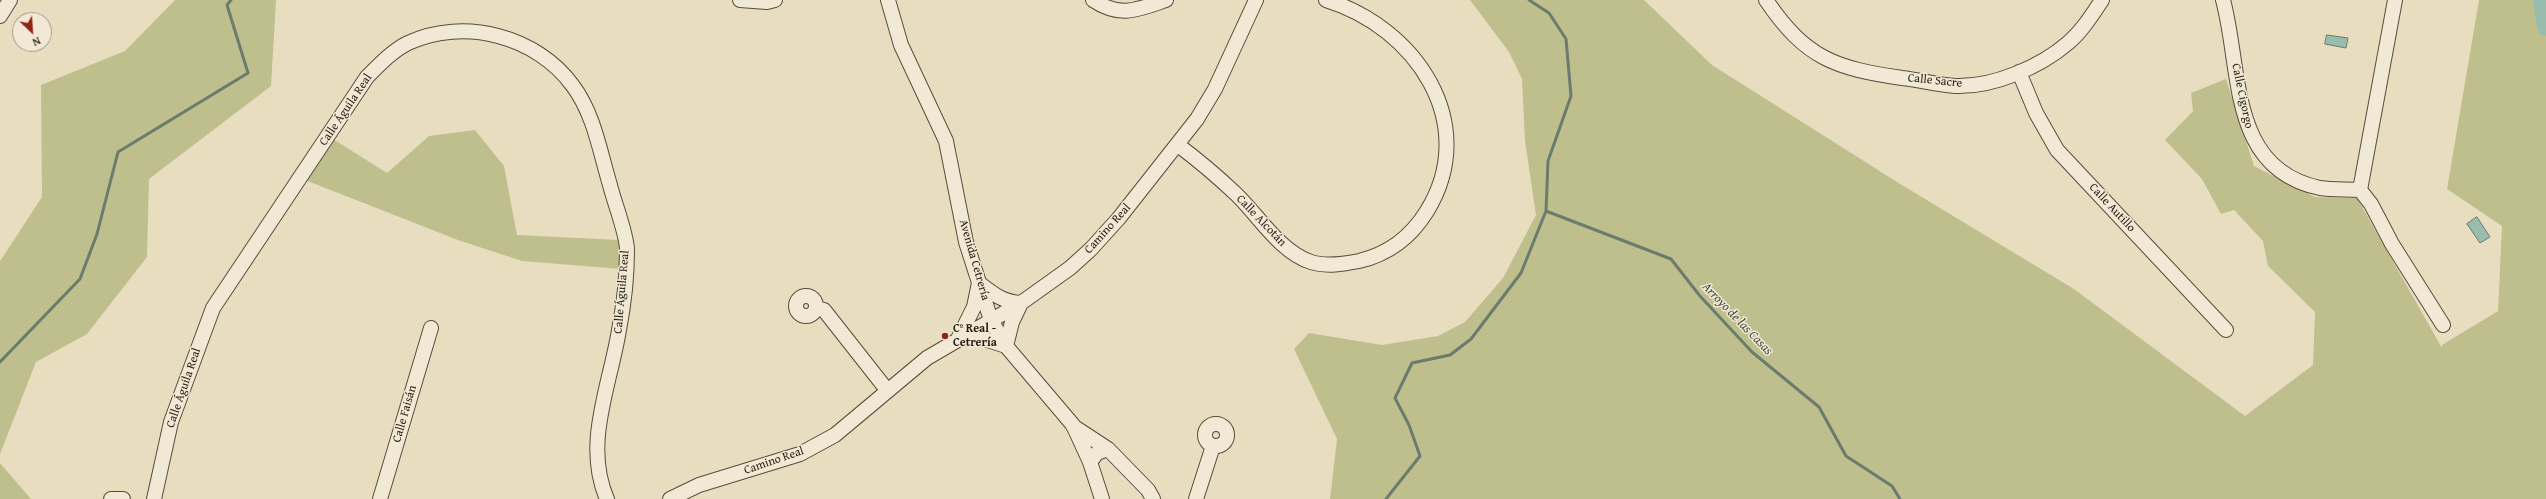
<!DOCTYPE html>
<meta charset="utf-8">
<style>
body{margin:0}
#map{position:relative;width:2546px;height:499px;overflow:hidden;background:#e9ddc0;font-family:"Gentium Book Plus",serif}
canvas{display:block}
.north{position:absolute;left:12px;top:12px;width:40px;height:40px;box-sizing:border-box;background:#f1e9d6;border:1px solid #a09786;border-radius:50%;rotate:155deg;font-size:11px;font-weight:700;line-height:16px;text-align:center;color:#271d0f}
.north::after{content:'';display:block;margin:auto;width:14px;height:18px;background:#8f2418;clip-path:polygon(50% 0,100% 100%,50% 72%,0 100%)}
</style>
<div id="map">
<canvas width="2546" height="499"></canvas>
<div class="north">N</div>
</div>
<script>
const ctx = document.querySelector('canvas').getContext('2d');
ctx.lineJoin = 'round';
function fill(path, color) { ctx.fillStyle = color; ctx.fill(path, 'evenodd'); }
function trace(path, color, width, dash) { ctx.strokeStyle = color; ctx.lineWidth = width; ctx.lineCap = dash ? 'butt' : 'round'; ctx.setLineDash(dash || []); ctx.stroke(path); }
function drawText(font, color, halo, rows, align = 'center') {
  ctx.font = font + ' "Gentium Book Plus",serif'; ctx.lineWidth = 3; ctx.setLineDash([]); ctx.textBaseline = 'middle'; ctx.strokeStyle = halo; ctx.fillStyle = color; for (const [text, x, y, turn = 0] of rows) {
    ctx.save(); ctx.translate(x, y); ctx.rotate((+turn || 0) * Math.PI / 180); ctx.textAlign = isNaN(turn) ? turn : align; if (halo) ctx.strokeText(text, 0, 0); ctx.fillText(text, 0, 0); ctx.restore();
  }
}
fill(new Path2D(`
 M175,0H276L271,86L149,179L147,257L87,334L36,362L0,454V261L42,197L41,85L125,51Z
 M1470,0H1644L1712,65L1897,182L2074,289L2245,416L2313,365L2315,312L2268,266L2263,241L2234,210L2221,214L2202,179L2165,140L2193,111L2191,93L2226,79L2254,166L2315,197L2357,198L2442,348V345L2498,311L2502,226L2447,189L2479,0H2546V499H1330L1337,439L1294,349L1309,333L1382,345L1438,336L1465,322L1503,278L1536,215L1525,141L1522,79L1509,52Z
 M475,130L504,166L517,235L619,240L621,269L522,261L458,240L305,180L333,139L387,173L429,136Z
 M0,463L31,499H0Z`), '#bfbf8d');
const water = new Path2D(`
 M2327,35L2348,38L2346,48L2325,44Z
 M2477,217L2490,237L2480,243L2467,224Z`);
fill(water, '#98bcae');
trace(water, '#6b7c6e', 1);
trace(new Path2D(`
 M1546,211L1671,259L1700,296L1752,352L1819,407L1846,456L1892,486L1900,499
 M0,362L80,279L97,234L118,152L248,73L227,5L231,0
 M1386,499L1420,456L1409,425L1395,398L1412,363L1450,355L1471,339L1521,273L1546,211L1548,161L1571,96L1566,39L1549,13L1529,0`), '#6b7c6e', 3);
trace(new Path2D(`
 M2542,0L2546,27`), '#98bcae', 18);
const minor = new Path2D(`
 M740,0L767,2L775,0
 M888,0L901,45L946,141L966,242L991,320L1006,346L1073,425L1090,462L1102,499
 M1093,0C1120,18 1137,10 1166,0
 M1766,0C1806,59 1835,68 1902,78C1920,80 1938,85 1956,86C1994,87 2040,67 2068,43C2082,31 2092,15 2102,0
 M2223,0C2242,70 2228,169 2320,188C2333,190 2347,189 2360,190
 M2395,0L2360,190L2371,204L2392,244L2443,325
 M0,16L10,0
 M2019,72L2036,113L2057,150L2226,330
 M1178,145C1198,160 1218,177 1236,194C1259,216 1280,252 1311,262C1326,267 1344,264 1359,261C1389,254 1411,237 1427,211C1481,123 1415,27 1326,0
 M796 306a10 10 0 1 1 20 0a10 10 0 1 1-20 0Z
 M816,308L824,310L887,390
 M958,339L974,307L979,283C993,294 1003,302 1021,303
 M960,339L978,337L1006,346
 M1006,346L1012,322L1021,303
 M1205 435a11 11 0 1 1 22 0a11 11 0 1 1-22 0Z
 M1073,426L1108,449L1097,453L1090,462
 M1108,449L1148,490L1153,499
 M111,499H123
 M154,499L171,422L213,308L367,77C379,65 392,51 408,43C464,17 537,36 573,86C594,114 600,152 610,185C614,202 627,234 627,250C627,275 624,304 619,330C610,386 583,444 607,499
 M380,499L431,328
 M670,499L699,485L800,454L835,435L927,358L1021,303L1070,268L1091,249L1119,218L1197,119L1215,89L1256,0
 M1196,499L1213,446`);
trace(minor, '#584d3b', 16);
trace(minor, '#f1e9d6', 14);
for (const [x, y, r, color] of [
 [945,336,4,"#8f2418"]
]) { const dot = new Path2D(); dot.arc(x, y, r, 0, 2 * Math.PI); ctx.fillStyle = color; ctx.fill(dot); trace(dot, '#f1e9d6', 1.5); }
drawText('12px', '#271d0f', '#f1e9d6', [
 ["Calle Sacre",1935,81,6],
 ["Calle Cigorgo",2242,96,78],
 ["Calle Águila Real",346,110,-56],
 ["Calle Autillo",2112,208,47],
 ["Calle Alcotán",1261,221,46],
 ["Camino Real",1108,229,-48],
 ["Avenida Cetrería",974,260,74],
 ["Calle Águila Real",622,292,-85],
 ["Calle Águila Real",184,388,-71],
 ["Calle Faisán",405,414,-74],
 ["Camino Real",774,461,-19]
]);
drawText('bold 12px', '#271d0f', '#f1e9d6', [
 ["Cº Real -",953,329],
 ["Cetrería",953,343]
], 'left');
drawText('italic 13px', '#494d3f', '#f1e9d6', [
 ["Arroyo de las Casas",1737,319,46]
]);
</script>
